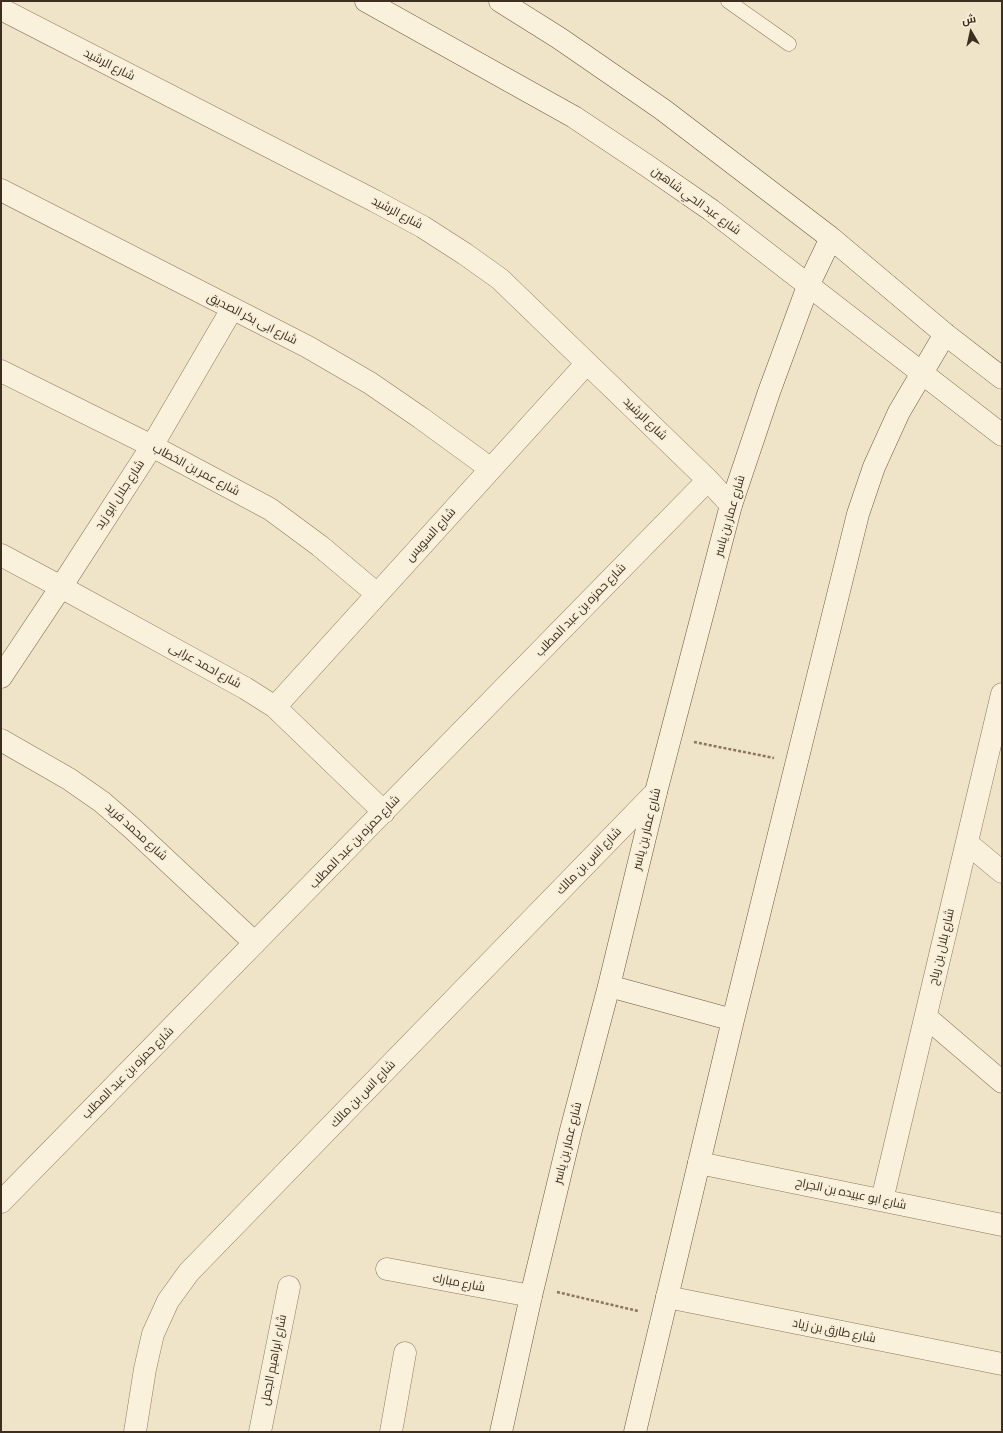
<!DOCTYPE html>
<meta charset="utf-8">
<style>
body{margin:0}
#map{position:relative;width:1003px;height:1433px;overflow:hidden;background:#f0e4c8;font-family:Bitter,Cairo,serif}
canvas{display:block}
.frame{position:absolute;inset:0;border:2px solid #3d2e20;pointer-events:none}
.north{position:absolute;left:951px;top:12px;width:40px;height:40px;-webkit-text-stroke:3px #f7eed8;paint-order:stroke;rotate:351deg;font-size:11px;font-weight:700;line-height:16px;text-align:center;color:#3d2e20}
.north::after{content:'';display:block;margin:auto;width:14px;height:18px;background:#3d2e20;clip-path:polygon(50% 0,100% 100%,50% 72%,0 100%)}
</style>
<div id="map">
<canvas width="1003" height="1433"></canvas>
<div class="frame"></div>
<div class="north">ش</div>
</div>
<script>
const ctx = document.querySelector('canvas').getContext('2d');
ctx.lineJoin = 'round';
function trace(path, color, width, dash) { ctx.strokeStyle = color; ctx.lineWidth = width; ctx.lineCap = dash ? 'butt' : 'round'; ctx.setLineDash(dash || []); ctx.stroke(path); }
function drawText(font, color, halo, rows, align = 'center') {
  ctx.font = font + ' Bitter,Cairo,serif'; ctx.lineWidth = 3.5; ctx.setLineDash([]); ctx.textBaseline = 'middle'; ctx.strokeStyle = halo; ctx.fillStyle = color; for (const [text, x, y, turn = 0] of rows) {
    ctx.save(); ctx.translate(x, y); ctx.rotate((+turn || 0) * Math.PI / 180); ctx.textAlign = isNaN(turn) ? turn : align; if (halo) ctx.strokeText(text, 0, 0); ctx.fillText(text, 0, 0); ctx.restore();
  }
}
const lane = new Path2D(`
 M728,1L789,44`);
const street = new Path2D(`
 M1,9L375,201L423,227L465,254L500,279L708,480L731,505
 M1,190L308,347L370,383L421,418L491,469
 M1,371L152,446L270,509L320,546L377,594
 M1,555L61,587L245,688L275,707L384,812
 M1,677L61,587L152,446L232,309
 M275,707L587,363
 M1,740L69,779L102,802L133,829L255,943
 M967,843L1002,872
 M926,1017L1002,1082
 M699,1163L1002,1225
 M882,1200L1002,694
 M1,1202L708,480
 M387,1269L531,1296
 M667,1297L1002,1364
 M135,1432L145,1369L153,1334L168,1301L189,1272L656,792
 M260,1432L289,1287
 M391,1432L405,1353`);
const secondary = new Path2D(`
 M366,1L574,117L646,165L711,210L1002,435
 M500,1L559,38L662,109L831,238L945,334L1002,378
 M609,986L733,1020
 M501,1432L531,1296L571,1130L609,986L656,792L731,505L769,392L808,286L831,238
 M635,1432L733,1020L858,514L874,467L899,412L945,334`);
trace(lane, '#8d765c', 15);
trace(street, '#8d765c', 23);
trace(secondary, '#6f573f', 23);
trace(new Path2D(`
 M694,742L774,758
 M557,1292L638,1311`), '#8d765c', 2.5, [3, 2]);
trace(lane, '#faf1dc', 14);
trace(street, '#faf1dc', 22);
trace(secondary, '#faf1dc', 22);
drawText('12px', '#3d2e20', '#f7eed8', [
 ["شارع الرشيد",109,65,27],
 ["شارع عبد الحي شاهين",696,201,36],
 ["شارع الرشيد",397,213,28],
 ["شارع ابى بكر الصديق",252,319,27],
 ["شارع الرشيد",645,419,44],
 ["شارع عمر بن الخطاب",196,470,28],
 ["شارع جلال ابو زيد",120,495,-57],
 ["شارع عمار بن ياسر",730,516,-74],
 ["شارع السويس",431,535,-48],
 ["شارع حمزه بن عبد المطلب",581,610,-46],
 ["شارع احمد عرابى",205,666,29],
 ["شارع عمار بن ياسر",647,829,-76],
 ["شارع محمد فريد",136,832,42],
 ["شارع حمزه بن عبد المطلب",355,842,-46],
 ["شارع انس بن مالك",589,861,-46],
 ["شارع بلال بن رباح",942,947,-77],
 ["شارع حمزه بن عبد المطلب",128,1073,-45],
 ["شارع انس بن مالك",363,1094,-46],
 ["شارع عمار بن ياسر",568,1143,-76],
 ["شارع ابو عبيده بن الجراح",851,1194,12],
 ["شارع مبارك",459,1283,11],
 ["شارع طارق بن زياد",834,1331,11],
 ["شارع ابراهيم الجمل",274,1360,-79]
]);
</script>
